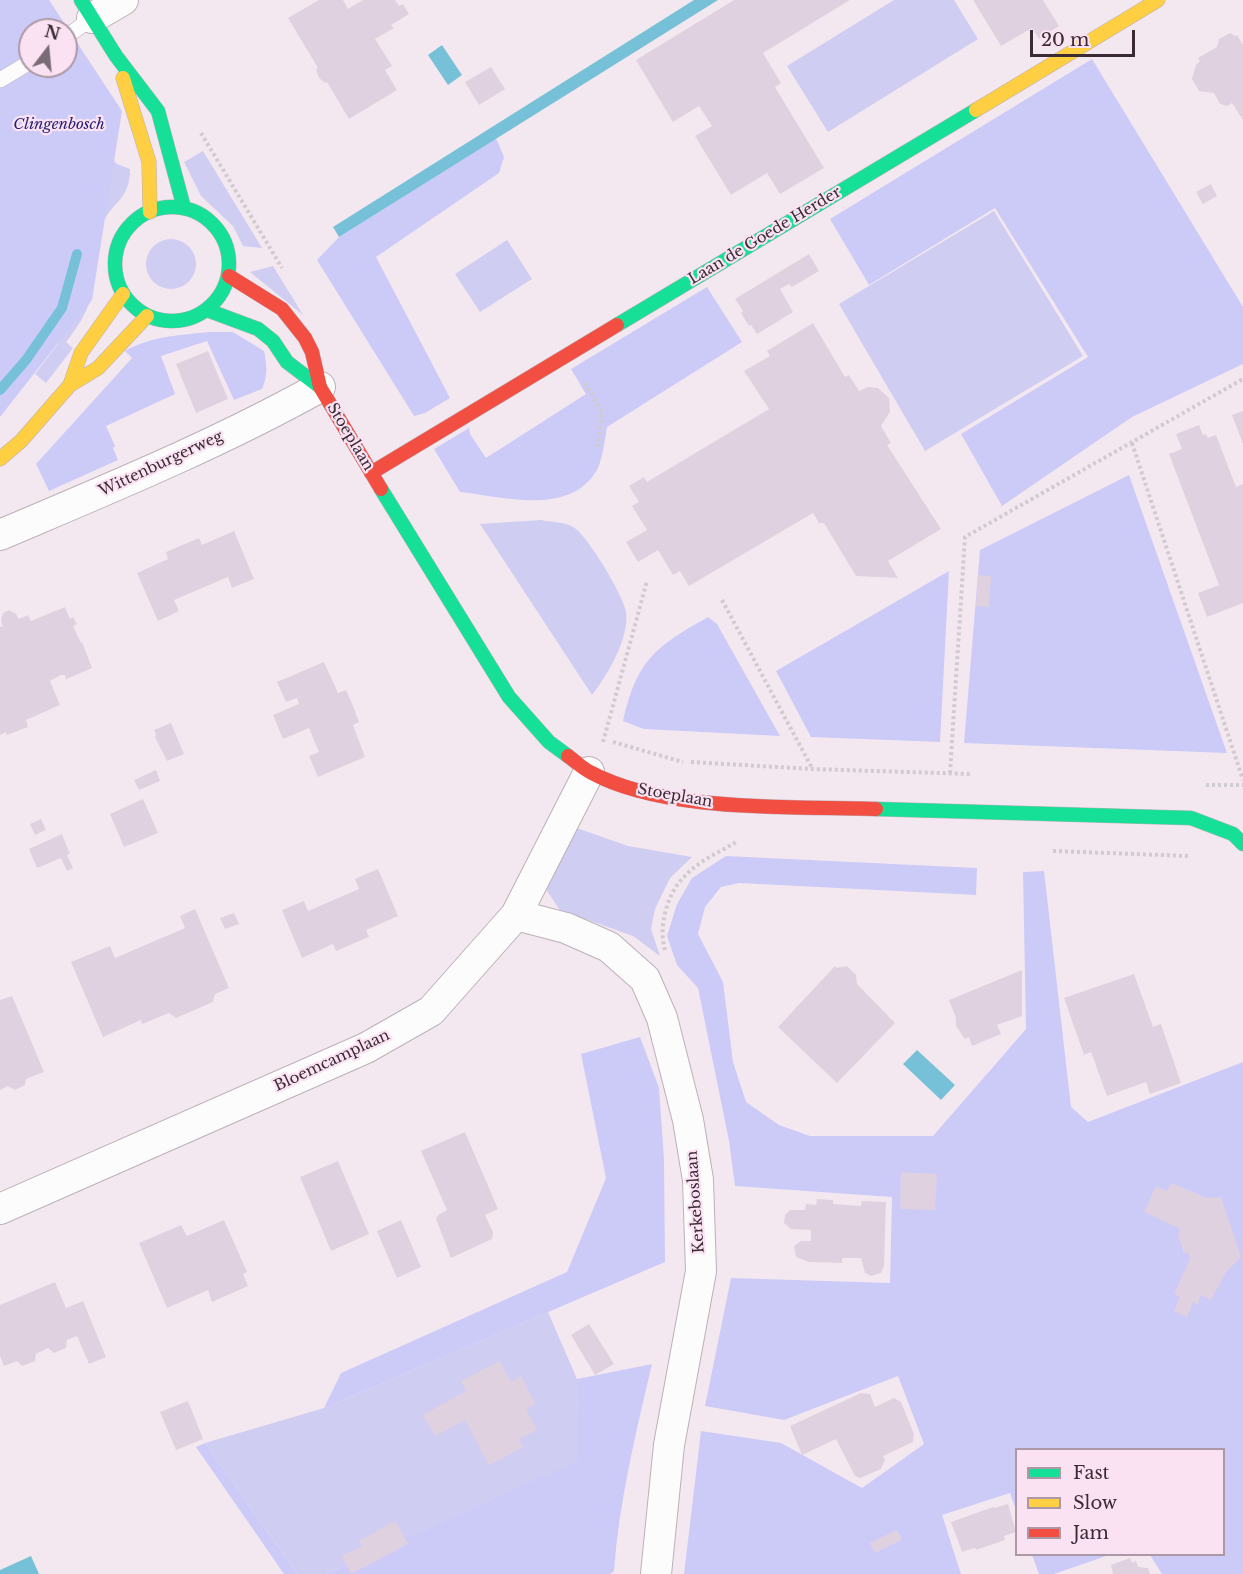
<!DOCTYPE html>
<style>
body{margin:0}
#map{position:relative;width:1243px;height:1574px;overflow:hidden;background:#f4e8f0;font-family:"Libre Baskerville",serif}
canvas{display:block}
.legend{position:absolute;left:1015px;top:1448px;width:210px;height:108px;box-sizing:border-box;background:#fae2f2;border:2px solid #ad98a6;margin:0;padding:8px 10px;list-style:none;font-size:18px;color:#392a34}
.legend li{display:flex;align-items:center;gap:12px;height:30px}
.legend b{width:30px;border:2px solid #ad98a6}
.north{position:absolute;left:18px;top:18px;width:60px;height:60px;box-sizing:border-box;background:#fae2f2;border:2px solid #ad98a6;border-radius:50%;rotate:16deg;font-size:16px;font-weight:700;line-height:24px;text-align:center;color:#392a34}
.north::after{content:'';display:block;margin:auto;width:21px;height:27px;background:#7a6c76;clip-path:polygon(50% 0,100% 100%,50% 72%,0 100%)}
.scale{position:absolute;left:1030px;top:30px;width:105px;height:27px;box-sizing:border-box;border:3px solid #392a34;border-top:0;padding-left:8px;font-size:18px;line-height:21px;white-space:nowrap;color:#392a34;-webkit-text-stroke:4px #fae2f2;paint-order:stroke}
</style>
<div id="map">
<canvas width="1243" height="1574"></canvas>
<ul class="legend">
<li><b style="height:8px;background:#16e098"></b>Fast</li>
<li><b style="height:8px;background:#ffcf43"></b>Slow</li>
<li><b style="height:8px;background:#f24e42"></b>Jam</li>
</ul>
<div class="north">N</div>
<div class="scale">20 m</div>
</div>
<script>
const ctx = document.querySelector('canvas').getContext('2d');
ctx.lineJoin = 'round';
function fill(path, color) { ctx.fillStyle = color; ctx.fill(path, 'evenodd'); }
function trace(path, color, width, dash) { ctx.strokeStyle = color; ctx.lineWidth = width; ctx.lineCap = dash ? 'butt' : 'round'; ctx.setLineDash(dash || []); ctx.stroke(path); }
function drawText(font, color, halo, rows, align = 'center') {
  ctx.font = font + ' "Libre Baskerville",serif'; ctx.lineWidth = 4.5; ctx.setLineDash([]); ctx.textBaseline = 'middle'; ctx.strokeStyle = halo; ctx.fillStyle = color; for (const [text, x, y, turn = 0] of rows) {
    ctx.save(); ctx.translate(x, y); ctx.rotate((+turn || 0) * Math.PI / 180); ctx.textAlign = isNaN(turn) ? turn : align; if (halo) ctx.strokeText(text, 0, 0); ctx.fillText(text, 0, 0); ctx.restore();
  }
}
fill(new Path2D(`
 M894,0H954L978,39L828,132L787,66Z
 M203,151L262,248L243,246L233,226L201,196L184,162Z
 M110,157L117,164L130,169C130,201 111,202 102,225C99,235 99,247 98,257C92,298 92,308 66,342L73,348L46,383L35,374L58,344Z
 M994,211L1083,356L925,451L839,304Z
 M146 264a25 25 0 1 1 50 0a25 25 0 1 1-50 0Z
 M507,240L532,279L480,312L455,274Z
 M273,266L303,315L250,272Z
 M541,520C551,522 564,522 573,527C586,533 624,596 626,612C630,637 607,676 592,695L480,524Z
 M574,827L628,846L692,857L670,878L655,909L651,929L660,956L633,936L560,910L547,891L550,871Z
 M548,1312L577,1379L579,1460L327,1574H297L205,1443L324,1408Z`), '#cfcdf1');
fill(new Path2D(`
 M0,0H49L122,111L92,300L0,417ZM30,30H66V66H30Z
 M1092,59L1243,307V364L1132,417L1002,506L961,434L1088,357L995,208L869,285L830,219Z
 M496,138L504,157L499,173L376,257L450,398L425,413L414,416L317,260L339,237Z
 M707,287L742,342L607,427C605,439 603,456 598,468C572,517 504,497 460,492L434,449L469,428L470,434L486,458L586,394L571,369Z
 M210,332H233L264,351C267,366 268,375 262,389L234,400L207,341L161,356L175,394L106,426L115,446L113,448L118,460L49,491L36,464L132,358L125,351C151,336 180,335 210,332Z
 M1129,475L1227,753L964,743L980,550Z
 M949,571L940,742L811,737L776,671Z
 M708,617L717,624L780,736L644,729L623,721C637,660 655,647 708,617Z
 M726,856L977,868L976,895L739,883L721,887L705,907L698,934L723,982L733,1062L746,1102L779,1125L810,1136H933L1026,1029L1023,872L1044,871L1071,1107L1088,1122L1243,1062V1574H1162L1150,1555L1224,1554V1450H1016V1510L1010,1493L942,1515L961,1574H684L701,1431L781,1443L862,1488L924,1444L898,1376L784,1420L705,1406L731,1278L890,1283L892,1197L735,1186L729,1141L698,988L677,965L667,936L677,904L692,878Z
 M640,1037L659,1088L664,1159L665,1262L324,1408L341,1373L567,1272L606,1178L581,1054Z
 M652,1364C636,1433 619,1501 614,1571L610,1574H327L578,1460L577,1379Z
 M205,1443L297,1574H284L196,1447Z
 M1032,1555V1554L1109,1555L1054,1574H1039Z`), '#cccbf8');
fill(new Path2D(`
 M694,0H718L339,237L333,227Z
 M442,45L462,75L448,85L428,55Z
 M917,1050L955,1085L941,1100L903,1064Z
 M31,1556L39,1574H0V1570Z`), '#77c1d8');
trace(new Path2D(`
 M0,390L26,360L62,308L77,254`), '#77c1d8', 10);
fill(new Path2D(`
 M319,0H343L348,9L363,0H395L399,6L403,4L409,14L391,25L394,28L375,39L392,66L385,70L397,90L349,119L327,82L325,83L319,78L316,69L318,68L288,18Z
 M734,0H850L763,53L781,83L775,87L824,168L780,194L767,173L731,195L695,136L712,126L699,106L673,122L636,60Z
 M973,0H1043L1059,26L1039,39L1032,28L1001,46Z
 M1230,33L1235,36L1237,35L1243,45V120L1232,103L1227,106L1220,104L1214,93L1199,91L1192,79L1196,65L1200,61L1198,58L1217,47L1219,39Z
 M491,67L505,89L479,105L465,82Z
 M1211,184L1217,196L1203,204L1196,192Z
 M809,254L819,271L792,287L789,284L780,289L793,312L757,334L751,325L749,326L741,313L743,311L735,299Z
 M813,323L845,377L849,375L859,391L868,387L878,388L889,398L890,412L881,426L891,443L887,445L941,529L888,561L898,578L856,576L824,523H819L813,513L689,586L680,571L673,575L658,550L638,562L626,542L647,530L632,506L639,502L629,486L644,477L647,482L769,409L744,371L770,356L767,351Z
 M208,351L228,399L196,413L176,364Z
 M1243,411V444L1232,415Z
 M1199,425L1203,435L1206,434L1208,438L1216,435L1236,487L1243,484V603L1207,617L1198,593L1219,585L1169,454L1182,449L1176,434Z
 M234,531L254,579L232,588L228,577L174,600L179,611L158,621L137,573L168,559L166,552L199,538L202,545Z
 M978,575L991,576L989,607L976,606Z
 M65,607L70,619L73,617L77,624L73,626L81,643L82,642L92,668L69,678L66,679L65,675H61L50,681L60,705L26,720L28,727L7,735L6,732L0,735V627L3,626L1,621L3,613L9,610L16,614L19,619L28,615L31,621Z
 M324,662L338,693L346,690L353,706L359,722L353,725L365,757L318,777L309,756L319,752L309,728L283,739L273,715L299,704L297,698L286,702L277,682Z
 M171,723L184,754L167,761L155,737L156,735L154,730Z
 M156,770L160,781L139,790L134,780Z
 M143,799L158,833L124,847L110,814Z
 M41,819L46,830L35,835L30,824Z
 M62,834L70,854L67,855L73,868L67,871L61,858L37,868L29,849Z
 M378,869L398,916L366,930L369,937L336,951L333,944L302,958L282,910L304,901L308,911L359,889L355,879Z
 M195,909L229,988L215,994L213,1002L176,1018L169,1013L142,1024L141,1020L103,1037L71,962L110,946L115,958L185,928L180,916Z
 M234,913L239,924L225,929L220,918Z
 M835,966L837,968L847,966L856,975L857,984L895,1023L837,1083L778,1027Z
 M1022,970V1016L997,1025L1001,1034L972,1046L969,1037L965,1039L956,1026V1018L949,1000Z
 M1134,974L1153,1027L1161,1024L1181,1083L1150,1094L1146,1082L1107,1096L1091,1052L1084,1055L1064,998Z
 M12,996L44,1072L26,1079L25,1085L15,1090L8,1086L0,1090V1000Z
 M465,1132L498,1209L485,1215L493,1232L492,1239L451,1258L436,1219L438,1215L447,1210L421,1151Z
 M338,1161L369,1234L331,1251L300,1177Z
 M901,1172L937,1174L935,1210L900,1209Z
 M1171,1183L1207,1198L1221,1197L1241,1257L1226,1272L1211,1300L1201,1295L1197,1305L1193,1302L1187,1317L1174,1311L1180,1297L1174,1294L1190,1259L1188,1252L1184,1254L1178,1234L1180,1233L1179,1228L1144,1212L1156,1186L1167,1191Z
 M817,1199L833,1200V1204L861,1206L862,1201L886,1202L884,1266L881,1273L871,1276L865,1273L861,1258H842V1263L809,1262L796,1257L794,1246L801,1241H811V1230L791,1229L784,1223L785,1215L790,1210H805L806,1204L816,1205Z
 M224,1220L247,1272L243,1274L248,1286L212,1302L208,1290L167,1308L139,1243L181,1225L187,1236Z
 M401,1220L421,1267L397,1278L377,1231Z
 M55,1282L66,1308L83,1301L106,1357L89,1364L77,1336L67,1340L66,1348L54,1353L48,1348L36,1354L35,1361L22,1366L17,1361L4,1366L0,1356V1305Z
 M589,1324L614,1364L595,1375L571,1335Z
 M500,1361L511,1382L521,1376L535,1404L526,1409L537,1430L519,1439L523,1447L489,1465L465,1420L435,1436L423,1415L466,1391L461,1381Z
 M861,1393L870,1394L875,1407L894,1398L901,1402L914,1434L913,1442L883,1456L885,1460L881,1469L860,1478L855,1476L836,1439L802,1455L790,1426Z
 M188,1401L203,1439L176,1450L160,1412Z
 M1008,1504L1016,1532L1004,1536L1005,1540L976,1550L975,1548L962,1552L951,1522L993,1507L994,1508Z
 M395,1521L408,1544L351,1574L342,1556L362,1546L359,1541Z
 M897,1530L902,1540L875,1553L870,1543Z
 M1130,1558L1132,1563L1136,1561L1138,1567L1148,1568L1150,1574H1113L1111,1565Z`), '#e0d1e1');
const lane = new Path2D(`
 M66,37L92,18
 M0,80L30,62`);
const street = new Path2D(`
 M92,18L123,0
 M0,535C108,489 218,444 320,387
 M516,915L566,928L609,947L645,979L662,1018L688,1120L698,1180L701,1271L669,1445L656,1574
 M0,1209L366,1048L431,1011L516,915L589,772`);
const fast = new Path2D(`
 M81,0L116,56L158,111L184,208
 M115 264a57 57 0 1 1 114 0a57 57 0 1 1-114 0Z
 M207,310L258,329L273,341L287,362L320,387
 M617,325L976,110
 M381,489L509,697L549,742L568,756
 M876,809L1191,818L1233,834L1243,844`);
const slow = new Path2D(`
 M123,78L149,162L150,212
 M976,110L1158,0
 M70,385L81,353L123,294
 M0,459L21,441L70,385L98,368L147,316`);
const jam = new Path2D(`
 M229,276L282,309L305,338L312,352L320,387L381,489
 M371,473L617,325
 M568,756C575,761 582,768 590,772C665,813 792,806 876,809`);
trace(lane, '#bcb0b8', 16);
trace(street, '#bcb0b8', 32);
trace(fast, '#bcb0b8', 15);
trace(slow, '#bcb0b8', 15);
trace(jam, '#bcb0b8', 15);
trace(new Path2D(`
 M201,133L282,268
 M585,383L602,412L597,449
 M1132,443L1243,780
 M722,600L812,768
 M603,742L647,581
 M613,742L683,762
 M691,762L812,769L971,774
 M950,773L965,537L1243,379
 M1206,785H1243
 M1053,851L1189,856
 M665,950C658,928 667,893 684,877C698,861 720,852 738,841`), '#d0cbcf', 4, [3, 3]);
trace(lane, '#fdfcfd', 15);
trace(street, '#fdfcfd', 30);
trace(fast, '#16e098', 14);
trace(slow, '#ffcf43', 14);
trace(jam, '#f24e42', 14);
drawText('italic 15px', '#292376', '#fae2f2', [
 ["Clingenbosch",59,125]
]);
drawText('15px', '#392a34', '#fae2f2', [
 ["Laan de Goede Herder",765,236,-31],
 ["Stoeplaan",350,437,59],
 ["Wittenburgerweg",161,464,-25],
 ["Stoeplaan",675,796,10],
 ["Bloemcamplaan",332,1061,-25],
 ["Kerkeboslaan",696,1202,-94]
]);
</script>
